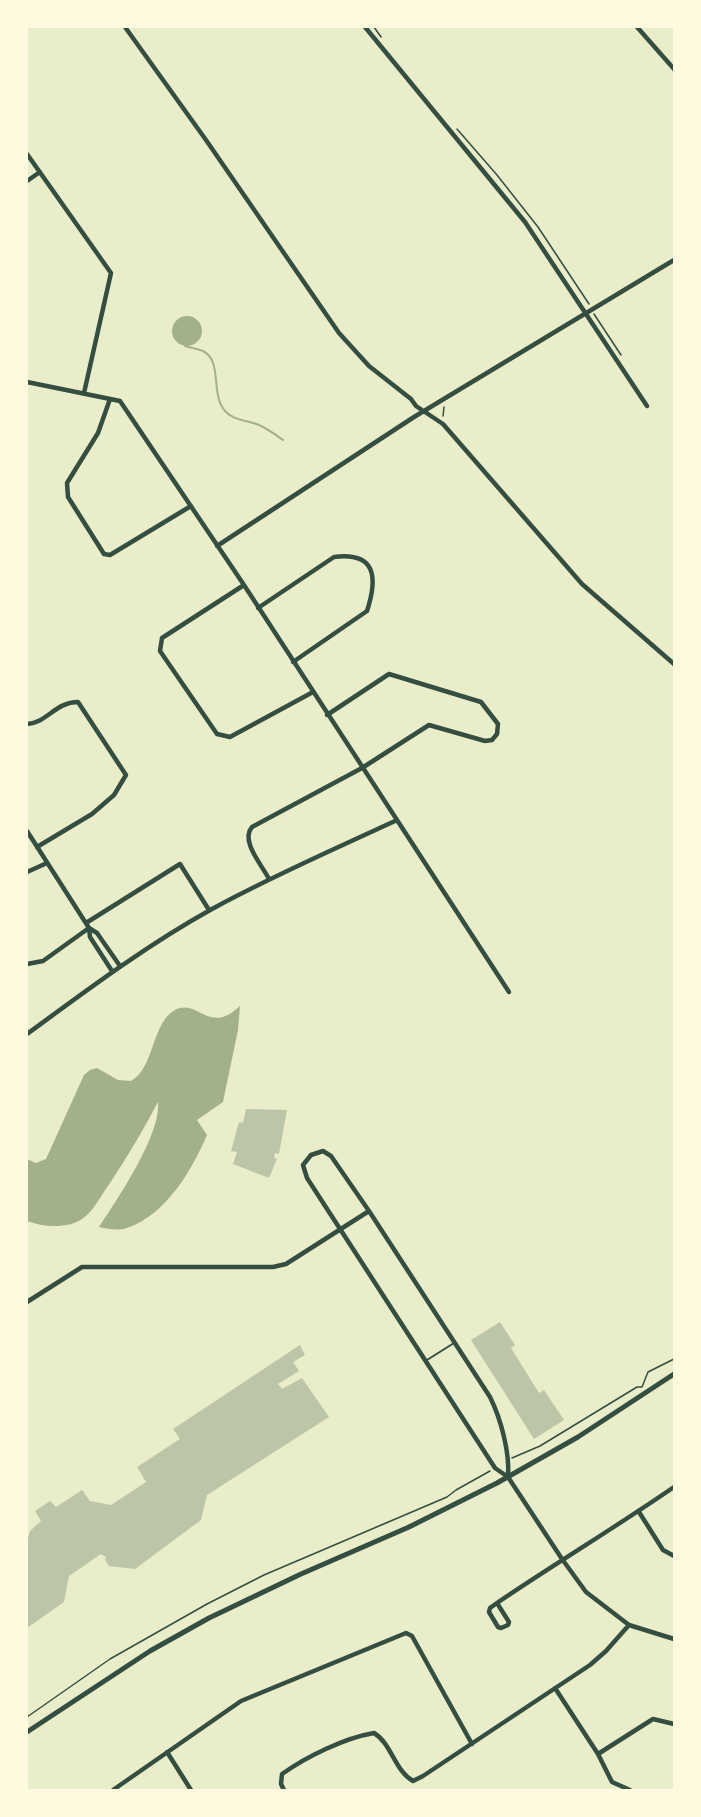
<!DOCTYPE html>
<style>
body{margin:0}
#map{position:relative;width:701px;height:1817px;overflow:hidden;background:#e9edc9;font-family:Overpass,sans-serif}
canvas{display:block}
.frame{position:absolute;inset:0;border:28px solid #fefae0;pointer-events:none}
</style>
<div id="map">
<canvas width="701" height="1817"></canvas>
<div class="frame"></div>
</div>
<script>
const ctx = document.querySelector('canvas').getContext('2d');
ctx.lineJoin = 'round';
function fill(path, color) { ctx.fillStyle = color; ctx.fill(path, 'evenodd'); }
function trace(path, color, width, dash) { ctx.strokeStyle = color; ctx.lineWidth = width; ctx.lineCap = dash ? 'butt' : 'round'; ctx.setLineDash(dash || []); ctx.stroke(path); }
fill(new Path2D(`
 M172 331a15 15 0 1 1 30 0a15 15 0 1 1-30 0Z
 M240,1006L238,1030L223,1102L197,1120L207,1135C192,1170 166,1215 127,1228C118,1231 109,1229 99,1227C118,1198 161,1135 158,1102C143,1131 126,1159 108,1186C100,1197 93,1212 82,1219C67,1229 43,1227 27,1221V1159L36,1163L46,1159L84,1075L90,1070L97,1068L118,1080L131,1081C154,1069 152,1022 175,1010C199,998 208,1036 240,1006Z`), '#a3b18a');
trace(new Path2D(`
 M185,346C191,348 198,349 203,351C223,361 210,394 225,411C234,421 247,420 259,425C268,429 276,435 283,440`), '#a3b18a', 2);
fill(new Path2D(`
 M246,1109L287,1110L279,1154L275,1153L274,1158L277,1159L269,1178L233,1164L237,1152L231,1151L239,1122L243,1123Z
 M500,1322L515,1345L511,1348L539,1393L544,1390L564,1420L534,1439L471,1340Z
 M300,1345L305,1355L293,1362L299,1371L278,1384L282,1389L302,1378L329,1417L207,1495L201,1520L135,1569L109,1566L105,1560L106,1557L101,1554L69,1576L64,1602L27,1628V1542L30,1531L41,1521L35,1511L50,1501L56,1507L82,1490L90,1501L111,1505L146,1482L137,1467L180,1439L173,1429Z`), '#bcc5a7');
trace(new Path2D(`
 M374,27L381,37
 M457,129L497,175L538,227L589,304
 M594,314L621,355
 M443,416L444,407
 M512,1458L540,1446L637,1387H642L648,1372L674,1359
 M27,1717L110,1659L207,1604L264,1575L447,1497L456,1490L490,1471`), '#344e41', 1.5);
trace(new Path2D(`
 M427,1360L454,1343`), '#344e41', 2);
trace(new Path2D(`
 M125,27L206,140L339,333L369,366L411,399L416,406L443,424L582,584L674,664
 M365,27L525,222L647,406
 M637,27L674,69
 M27,154L111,273L84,393
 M27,181L40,172
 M27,382L120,401L244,585L509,992
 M110,399L98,433L67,483L68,497L104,554L110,555L191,506
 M217,546L414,417L674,260
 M244,585L162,638L160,651L217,734L230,737L313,692
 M258,608L334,557C376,552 378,577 367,611L293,662
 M27,724C47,723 55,702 78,702L126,775L114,795L92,814L37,847
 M27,831L89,928L97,933L120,966
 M27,872L47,863
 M269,879C262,865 240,841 252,827L362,768L429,725L485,741L492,740L497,734L498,724L481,702L389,674L327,715
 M86,923L180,864L209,910
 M89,928L90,937L112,971
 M27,964L43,961L89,928
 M27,1034C87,990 147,945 212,909C272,876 335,849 397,820
 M27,1302L82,1267H273L286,1264L369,1211
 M508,1477C510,1453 501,1419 490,1397L369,1211L331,1156L323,1151L311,1155L303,1165L307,1178L495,1468L508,1477L562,1559L586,1592L629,1625L674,1639
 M639,1512L663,1550L674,1556
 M497,1603L509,1622L508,1625L501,1628L498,1627L489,1612L490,1608L497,1603C556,1563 616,1527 674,1487
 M555,1688L598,1754L612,1782L630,1790
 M167,1752L191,1790
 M598,1754L653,1719L674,1724
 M113,1790L241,1701L406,1633L412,1636L472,1744
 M284,1790L281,1784L282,1774C306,1757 344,1738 374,1733C392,1744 394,1770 413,1781L423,1776L590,1665L606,1651L629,1625`), '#344e41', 4.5);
trace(new Path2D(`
 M27,1732L150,1651L209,1618L301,1574L409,1527L497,1483L578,1437L674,1374`), '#344e41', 5);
</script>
